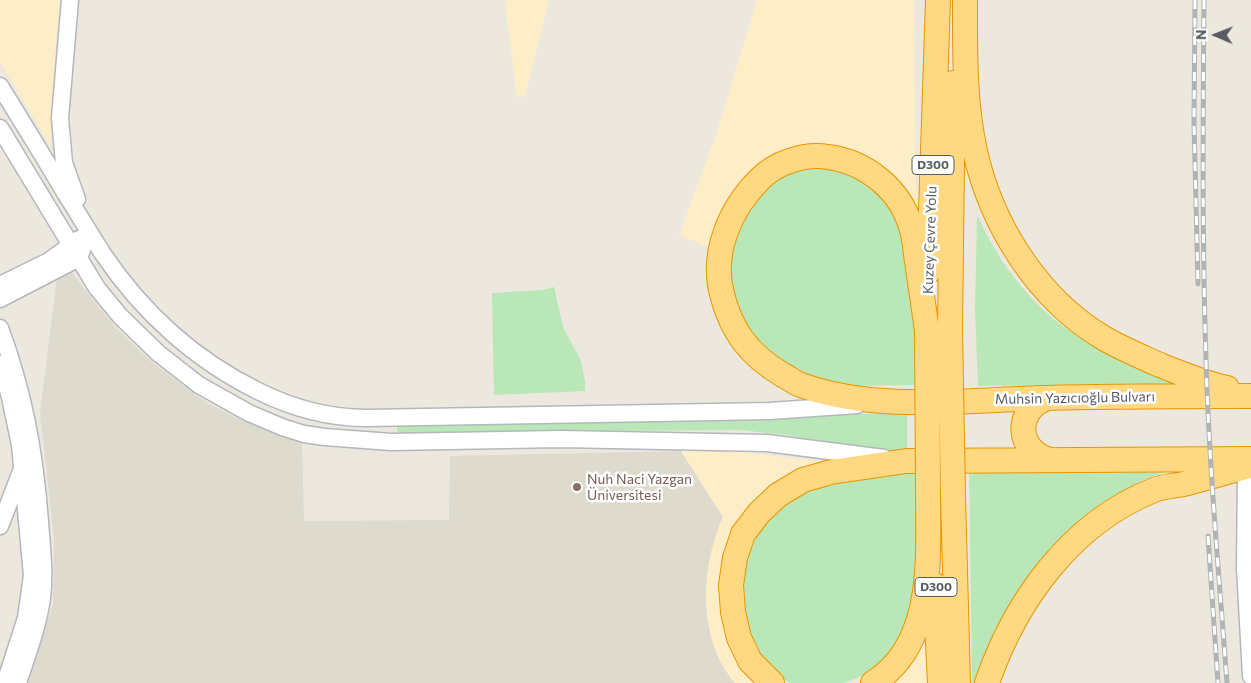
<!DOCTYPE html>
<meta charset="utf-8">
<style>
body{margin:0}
#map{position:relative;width:1251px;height:683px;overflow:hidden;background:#ece8de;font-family:Commissioner,sans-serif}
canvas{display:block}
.north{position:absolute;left:1191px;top:10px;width:50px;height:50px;-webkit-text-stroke:4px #fff;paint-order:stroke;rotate:271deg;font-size:14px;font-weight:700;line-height:20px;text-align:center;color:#575c61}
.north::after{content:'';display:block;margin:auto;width:18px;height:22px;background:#575c61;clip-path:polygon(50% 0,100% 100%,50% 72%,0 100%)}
</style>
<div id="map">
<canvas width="1251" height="683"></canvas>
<div class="north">N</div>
</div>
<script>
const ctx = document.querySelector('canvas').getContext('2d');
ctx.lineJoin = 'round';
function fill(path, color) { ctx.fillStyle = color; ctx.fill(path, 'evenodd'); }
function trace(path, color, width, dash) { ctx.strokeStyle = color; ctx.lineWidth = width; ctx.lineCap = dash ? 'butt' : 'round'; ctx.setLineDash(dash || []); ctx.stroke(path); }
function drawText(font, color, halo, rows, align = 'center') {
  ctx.font = font + ' Commissioner,sans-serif'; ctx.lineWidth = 5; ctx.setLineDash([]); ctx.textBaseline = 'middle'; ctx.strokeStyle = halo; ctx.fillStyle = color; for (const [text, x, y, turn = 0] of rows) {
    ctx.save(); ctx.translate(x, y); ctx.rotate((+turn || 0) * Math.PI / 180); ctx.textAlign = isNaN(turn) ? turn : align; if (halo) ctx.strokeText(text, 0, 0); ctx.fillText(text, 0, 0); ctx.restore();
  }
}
fill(new Path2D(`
 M71,271L86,291L117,329L153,363L182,385L206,402L237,418L273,433L302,441L304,521L449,520L450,456L681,451L723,517L717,532L707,613L718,656L724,667L735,683H28L53,604L54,538L40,414L57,277Z`), '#dedace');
fill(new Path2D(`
 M834,161L894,201L915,283L918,385L858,386L799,374L780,365L738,321L726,251L763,180Z
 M977,215C1000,265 1036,314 1086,340C1119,357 1154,369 1188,384L978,386L975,310Z
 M554,287L563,327L581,361L585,381V391L494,395L492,293L542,290Z
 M907,412V453L839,444L786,435L739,430L593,431L397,435V425L728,420Z
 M969,465L1181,466L1140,481L1106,502L979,683H972Z
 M920,471V585L898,648L869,673L844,683H791L774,675L754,655L738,585L754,534L803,486Z`), '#b9e7b7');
fill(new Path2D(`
 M0,0H60L53,80L51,147L0,62Z
 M505,0H549L525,96L517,97Z
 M757,0H914L915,152L918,229L904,195L793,153L711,248L679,235L716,135Z
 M681,451L743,452L833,463L756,504L728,643L743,670L755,683H735C697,638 700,568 723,517Z
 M928,636L929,683H889L921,641Z`), '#fdeec8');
const minor = new Path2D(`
 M70,0L60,118L64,163L77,199
 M0,86C22,122 44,157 65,193C78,213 90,234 103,254C142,312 195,360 258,391C292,408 329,418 367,418L770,411L857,405
 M0,128L97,288L120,316L158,353L199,385L249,413L282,427L304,434L325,437L391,442L561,439L767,443L884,458
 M0,285L49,261L79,239
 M0,299L79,258L83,247
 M0,328C24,393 35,453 40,522C42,548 45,573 42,598C38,627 27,655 18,683
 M0,364L10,397L20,445L32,575L26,618L5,683
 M1246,467L1245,568L1251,676
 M0,526L22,469`);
const highway = new Path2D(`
 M965,0C965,50 964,101 975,151C991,224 1037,298 1102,337C1120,348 1140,356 1160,365C1182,374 1204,383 1227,388
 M929,271L938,0
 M950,329L953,83
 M927,331C924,308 920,284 917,261C915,250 915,238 911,227C900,189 866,162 828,157C804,153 775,163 759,180C730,209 711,253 722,294C731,331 750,356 783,375C789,378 795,383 801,385C875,412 967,400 1045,398C1114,396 1182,396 1251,396
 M1047,398C1014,410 1016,451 1050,460
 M953,495L958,683
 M935,585L940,683
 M772,683L750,661L739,638L733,612L731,585L735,558L743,534L759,513L778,495L803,480L831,472L906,461L1251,459
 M873,683C936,644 928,556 928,491
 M987,683C1015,601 1071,523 1154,490C1164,486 1177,486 1188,483C1207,478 1227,472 1246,467`);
trace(minor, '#b4b7bd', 19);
trace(highway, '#ea9500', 26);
trace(minor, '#fff', 16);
trace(highway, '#ffd982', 24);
const rail = new Path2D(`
 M1195,0L1194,123L1198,284
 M1204,0C1203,120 1202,239 1206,359C1209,467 1219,575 1227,683
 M1208,536L1218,683`);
trace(rail, '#b2b3b4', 5);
trace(rail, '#fff', 3, [9]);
const highwayBridge = new Path2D(`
 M950,329L953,495
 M927,331L928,491`);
trace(highwayBridge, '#ea9500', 26, []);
trace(highwayBridge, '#ffd982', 24);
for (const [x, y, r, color] of [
 [577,487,5,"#8d6e63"]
]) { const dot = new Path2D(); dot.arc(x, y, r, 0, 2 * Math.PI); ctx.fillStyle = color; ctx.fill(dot); trace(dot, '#fff', 2); }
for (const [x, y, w] of [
 [933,165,42],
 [936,587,42]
]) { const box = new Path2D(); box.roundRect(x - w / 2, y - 9.5, w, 19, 4); ctx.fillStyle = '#fff'; ctx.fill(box); trace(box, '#575c61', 1); }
drawText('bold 12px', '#575c61', null, [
 ["D300",933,165],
 ["D300",936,587]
]);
drawText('14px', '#575c61', '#fff', [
 ["Kuzey Çevre Yolu",930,240,-88],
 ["Muhsin Yazıcıoğlu Bulvarı",1075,398,-1]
]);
drawText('14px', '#785e54', '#fff', [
 ["Nuh Naci Yazgan",587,479],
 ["Üniversitesi",587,495]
], 'left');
</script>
